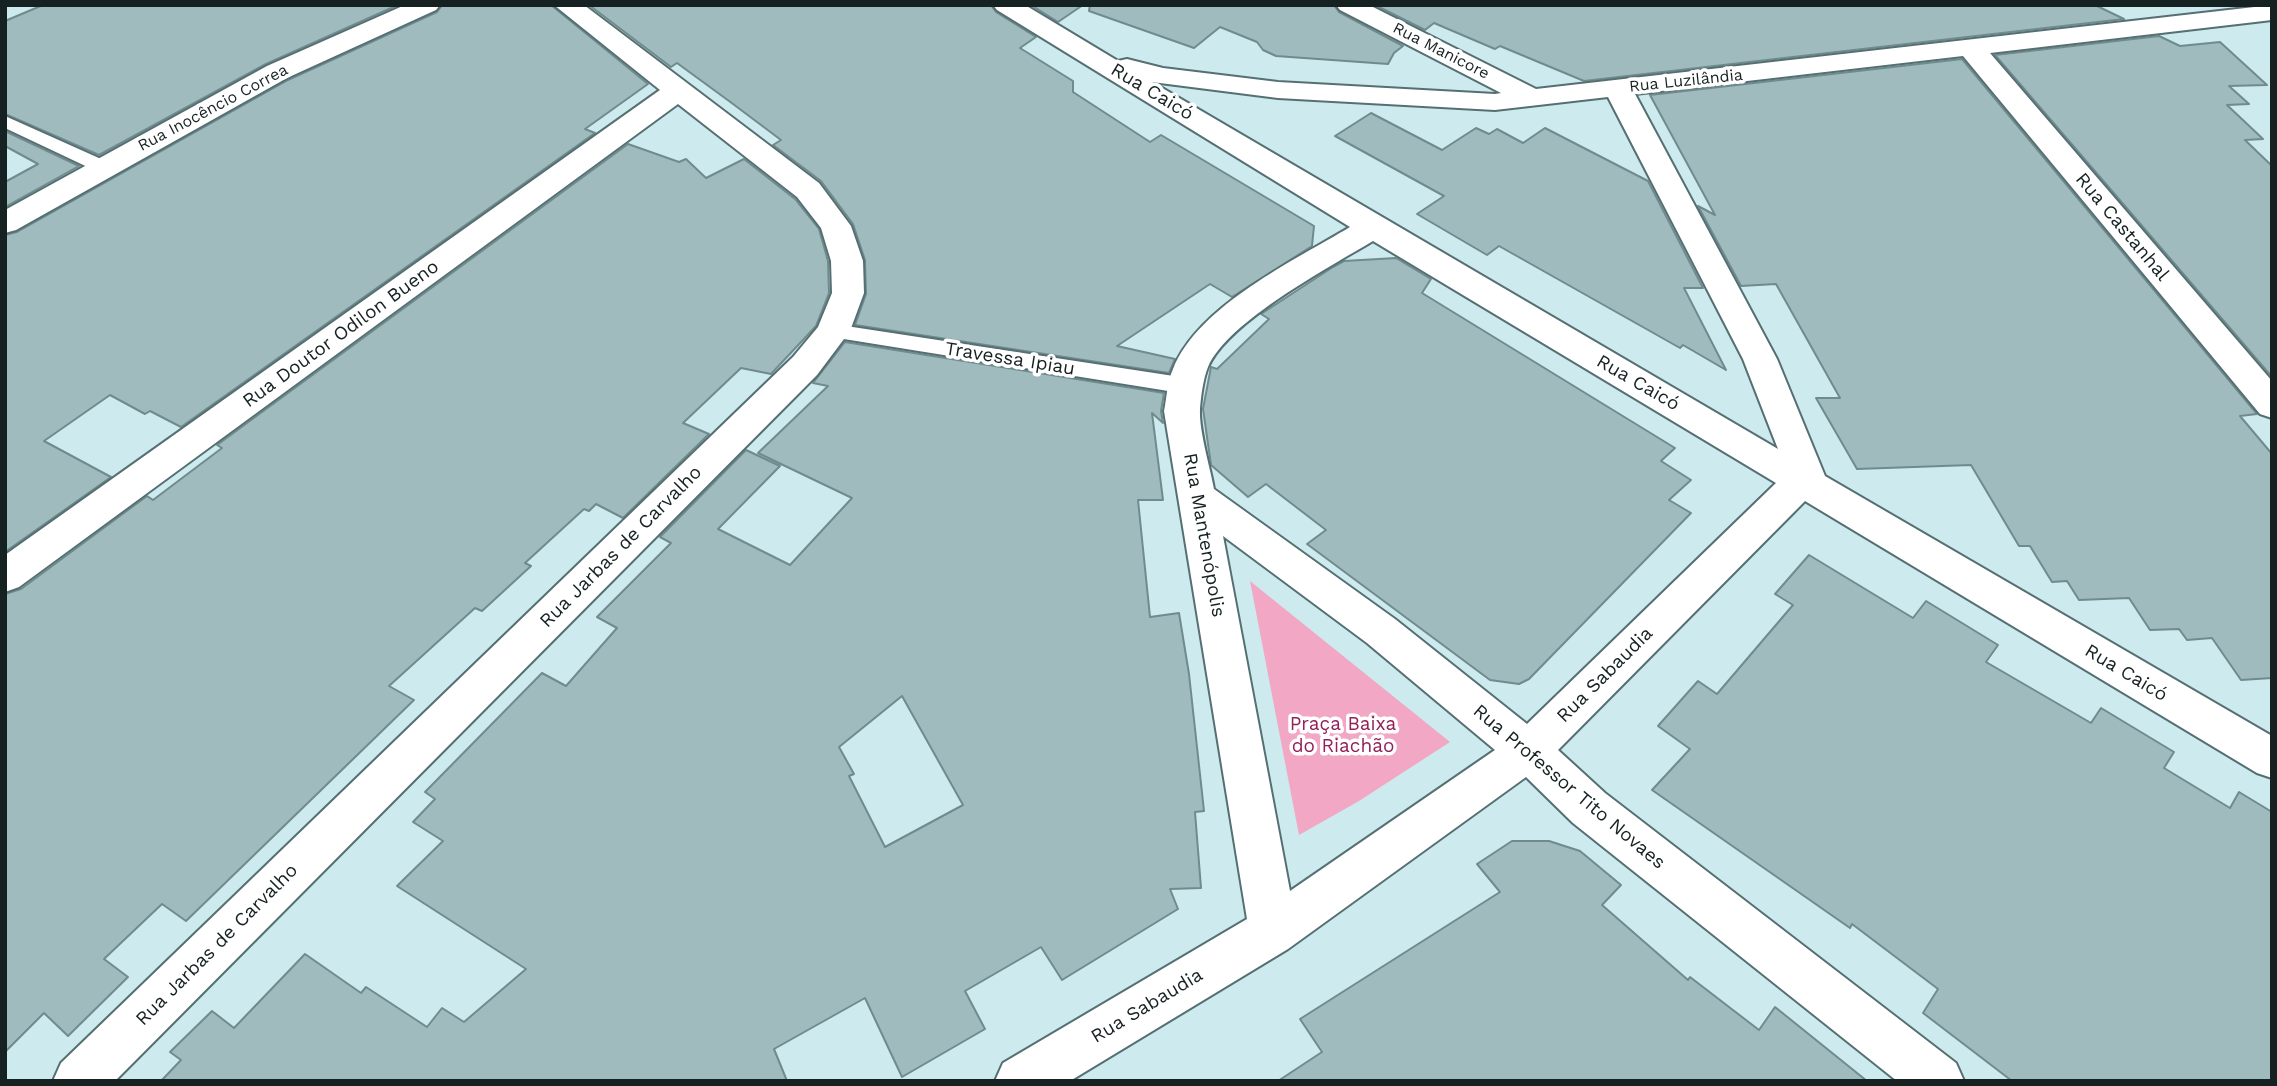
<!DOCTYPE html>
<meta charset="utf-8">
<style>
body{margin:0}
#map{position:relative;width:2277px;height:1086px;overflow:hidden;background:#cdeaee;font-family:"Work Sans",sans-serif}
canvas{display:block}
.frame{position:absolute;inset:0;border:7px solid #162122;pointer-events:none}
</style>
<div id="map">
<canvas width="2277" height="1086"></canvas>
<div class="frame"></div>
</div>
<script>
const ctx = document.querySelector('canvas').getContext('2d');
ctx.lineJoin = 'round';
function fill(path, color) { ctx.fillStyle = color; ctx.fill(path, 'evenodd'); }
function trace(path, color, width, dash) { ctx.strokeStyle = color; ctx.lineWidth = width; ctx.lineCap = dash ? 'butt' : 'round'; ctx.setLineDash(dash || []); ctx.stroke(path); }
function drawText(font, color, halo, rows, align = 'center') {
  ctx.font = font + ' "Work Sans",sans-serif'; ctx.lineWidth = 7; ctx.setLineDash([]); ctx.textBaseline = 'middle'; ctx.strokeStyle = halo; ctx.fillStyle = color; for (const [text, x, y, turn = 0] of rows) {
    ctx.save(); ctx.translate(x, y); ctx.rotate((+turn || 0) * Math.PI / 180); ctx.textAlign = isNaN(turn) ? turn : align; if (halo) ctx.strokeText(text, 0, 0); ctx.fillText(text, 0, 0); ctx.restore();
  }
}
fill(new Path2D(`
 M1250,581L1450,742L1359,801L1299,835Z`), '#f2a8c4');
const building = new Path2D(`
 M43,5H398L266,64L99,155L5,114V21Z
 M442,5H551L648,84L585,129L595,133L181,427L150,411L145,414L110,395L44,441L111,477L5,552V235L17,232L288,80L437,12Z
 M589,5H991L996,12L1036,37L1020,48L1073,81V92L1150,142L1161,135L1314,226L1312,246L1232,297L1210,284L1117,346L1175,359L1169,373L855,325L866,294L865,260L853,224L821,181L773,145L781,140L729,101L677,63L671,67Z
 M1031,5H1083L1058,22Z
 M1090,5H1334L1339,12L1403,46L1394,53L1388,64L1276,56L1263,50L1257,42L1220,27L1194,48L1089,11Z
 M1375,5H2095L2124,19L1584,81L1500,46L1495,49L1434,23L1425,30Z
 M2159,36L2180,46L2220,42L2267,85L2229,86L2249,104L2227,105L2263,139L2245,140L2272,166V377L1995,55Z
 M1962,59L2257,414L2240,416L2272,454V678L2241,680L2212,638L2187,640L2179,629L2150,630L2129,598L2079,600L2067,581L2052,582L2030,546H2019L1971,465L1857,469L1816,398H1840L1776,284L1741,286L1698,206L1715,215L1650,95Z
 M1371,113L1442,150L1476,128L1489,134L1497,129L1523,143L1545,128L1648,181L1703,288H1684L1726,370L1683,345L1680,348L1499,246L1487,255L1417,214L1444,196L1335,136Z
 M5,131L79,166L5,207V182L38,164L5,146Z
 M628,144L679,162L686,159L706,178L744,159L795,199L819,229L828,261L829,293L816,326L771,374L741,368L683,423L709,434L623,518L596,504L589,511L584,509L525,563L531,566L482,611L475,608L389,686L414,700L186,921L162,904L104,959L128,977L68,1036L44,1013L5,1052V594L21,589L147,496L153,500L222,448L217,445Z
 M1396,258L1431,279L1422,293L1675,448L1661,461L1691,480L1669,500L1691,513L1529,679L1519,684L1490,680L1307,544L1326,530L1266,484L1248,497L1211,465L1203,409L1211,367L1217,369L1269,319L1261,314L1333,267L1344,261Z
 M845,342L1164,393L1161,411L1163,423L1152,413L1163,500H1138L1150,617L1179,613L1189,674L1204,811L1195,812L1201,888L1170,889L1178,909L1062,980L1041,947L965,991L985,1029L902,1077L865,998L774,1049L787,1081H161L181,1060L170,1052L212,1011L234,1028L305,954L361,993L366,987L427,1027L442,1008L464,1022L526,969L397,886L443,841L413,822L435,799L425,792L542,673L566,686L617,628L597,617L671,543L660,537L746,450L780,466L718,529L790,565L852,498L758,453L828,386L813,383ZM902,696L963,805L885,847L849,776L854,774L839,747Z
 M1809,555L1913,618L1926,601L1998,645L1986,662L2091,723L2101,708L2174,752L2164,768L2230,808L2239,792L2272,812V1081H2012L1923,1013L1938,989L1852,924L1850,928L1652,790L1690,749L1658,726L1698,681L1717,694L1793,605L1775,594Z
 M1512,841H1549L1580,851L1621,885L1602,905L1688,980L1690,977L1759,1030L1775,1007L1867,1081H1278L1322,1052L1300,1019L1500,892L1477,864Z`);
fill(building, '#9fbbbe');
trace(building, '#708b8e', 2);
const lane = new Path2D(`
 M5,116L110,163L112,167L110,171H96L5,128Z
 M833,324L1187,378L1195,380L1198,386L1195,392L1187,394L825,336L822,331L825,326Z`);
const street = new Path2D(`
 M405,5H440L436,10L287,78L16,230L5,233V210L267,66Z
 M554,5H584L819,183L851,226L863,261L864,293L850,331L817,375L115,1081H53L61,1063L793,357L818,327L832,293L831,261L821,228L797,197L678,104L19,587L5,592V555L660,90Z
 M993,5H1025L1118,61L1127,59L1163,68L1278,82L1495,94L1501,93L1340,10L1336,5H1369L1536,89L2272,5V20L1990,53L2272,381V418L2260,414L1963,56L1635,94L1777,359L1825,476L2272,736V778L2257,773L1805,501L1558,750L1605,793L1956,1063L1964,1081H1897L1573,823L1526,777L1288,949L1070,1081H995L1003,1063L1247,919L1164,411C1167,397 1167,382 1173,369C1198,306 1295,260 1350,227L997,10ZM1152,82L1278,98L1495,110L1608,97L1743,359L1778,449ZM1373,241L1776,483L1527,724L1395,619L1214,489C1210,466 1199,432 1200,409C1201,397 1203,379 1208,367C1228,321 1330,267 1373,241ZM1223,536L1367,643L1495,750L1290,891Z`);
trace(lane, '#556f72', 4);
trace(street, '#556f72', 4);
fill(lane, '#fff');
fill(street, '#fff');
drawText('16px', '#162122', '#fff', [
 ["Rua Manicore",1441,51,27],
 ["Rua Luzilândia",1686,81,-6],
 ["Rua Inocêncio Correa",213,108,-28]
]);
drawText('19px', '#162122', '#fff', [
 ["Rua Caicó",1152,92,31],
 ["Rua Castanhal",2122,227,50],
 ["Rua Doutor Odilon Bueno",341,334,-36],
 ["Travessa Ipiau",1010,359,9],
 ["Rua Caicó",1638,383,30],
 ["Rua Mantenópolis",1204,535,80],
 ["Rua Jarbas de Carvalho",621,547,-45],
 ["Rua Caicó",2126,673,31],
 ["Rua Sabaudia",1605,675,-45],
 ["Rua Professor Tito Novaes",1569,787,40],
 ["Rua Jarbas de Carvalho",217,945,-45],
 ["Rua Sabaudia",1147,1006,-31]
]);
drawText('19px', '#92215a', '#fff', [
 ["Praça Baixa",1343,724],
 ["do Riachão",1343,746]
]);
</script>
